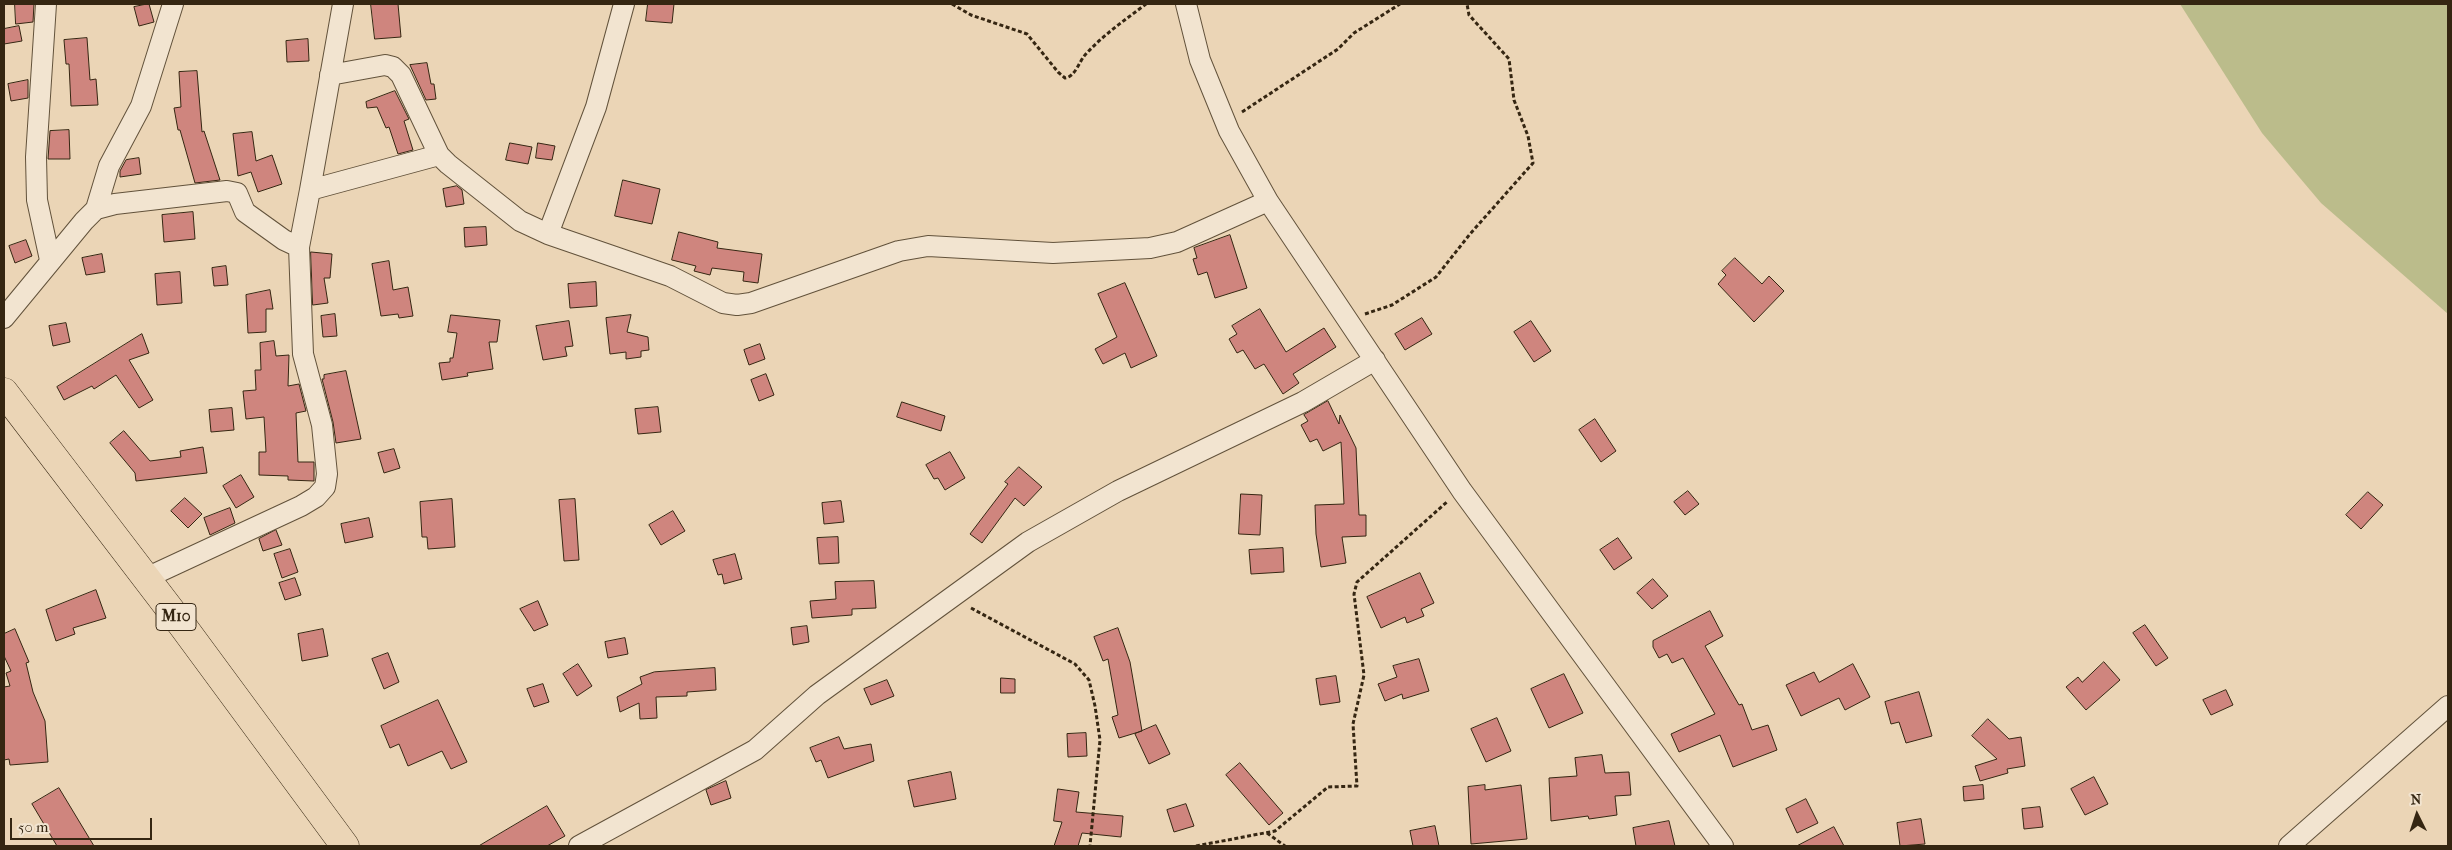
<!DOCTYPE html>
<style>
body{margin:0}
#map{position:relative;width:2452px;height:850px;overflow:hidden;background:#ebd5b6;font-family:"IM FELL French Canon",serif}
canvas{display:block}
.frame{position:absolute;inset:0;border:5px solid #352612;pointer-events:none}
.north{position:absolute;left:2392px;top:790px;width:50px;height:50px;-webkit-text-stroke:4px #f2e4d0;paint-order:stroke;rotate:356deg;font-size:14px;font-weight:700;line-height:20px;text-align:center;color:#352612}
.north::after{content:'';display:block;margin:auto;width:18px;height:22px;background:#352612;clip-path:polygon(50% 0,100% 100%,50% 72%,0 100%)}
.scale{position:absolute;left:10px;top:818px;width:142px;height:22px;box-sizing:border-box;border:2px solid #352612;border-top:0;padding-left:6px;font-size:15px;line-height:18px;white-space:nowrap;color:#352612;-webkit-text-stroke:4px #f2e4d0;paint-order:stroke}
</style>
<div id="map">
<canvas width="2452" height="850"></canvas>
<div class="frame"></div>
<div class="north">N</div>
<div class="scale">50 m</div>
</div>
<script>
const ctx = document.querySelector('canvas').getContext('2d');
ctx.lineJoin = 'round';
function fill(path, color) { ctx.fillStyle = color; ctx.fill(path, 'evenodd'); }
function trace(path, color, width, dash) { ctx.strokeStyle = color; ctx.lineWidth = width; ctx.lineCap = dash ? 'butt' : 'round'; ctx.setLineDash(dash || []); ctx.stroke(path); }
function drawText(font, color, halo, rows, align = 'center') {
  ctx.font = font + ' "IM FELL French Canon",serif'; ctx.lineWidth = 4.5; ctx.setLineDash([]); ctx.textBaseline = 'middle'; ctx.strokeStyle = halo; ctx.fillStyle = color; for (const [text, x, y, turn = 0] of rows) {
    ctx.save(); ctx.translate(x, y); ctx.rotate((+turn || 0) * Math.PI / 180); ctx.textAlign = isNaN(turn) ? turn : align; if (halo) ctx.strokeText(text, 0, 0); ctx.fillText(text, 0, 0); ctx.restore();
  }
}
fill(new Path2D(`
 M2180,4H2448V314L2321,203L2262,133Z`), '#bbbc8b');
const building = new Path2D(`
 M15,4H34L33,22L16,24Z
 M149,4L154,22L139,26L134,7Z
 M371,4H398L401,37L375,39Z
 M648,4H674L672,23L646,21Z
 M19,26L22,41L4,44V29Z
 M87,38L90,80L96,79L98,105L71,106L69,64H66L64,40Z
 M308,39L309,61L287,62L286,41Z
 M427,63L431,84H434L436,99L426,100L410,65Z
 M197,71L202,132L204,131L220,180L195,183L180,130H178L174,108L181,107L179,72Z
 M28,80V98L11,101L8,84Z
 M395,91L409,119L404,121L413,150L398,154L389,127L386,128L377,107L367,108L366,102Z
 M69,130L70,159H48L50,131Z
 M252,132L256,161L272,155L282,184L258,192L251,172L238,176L233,134Z
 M510,143L532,147L528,164L506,160Z
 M538,143L555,146L552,160L536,158Z
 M139,158L141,174L120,177V171L126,160Z
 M623,180L660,189L652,224L615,216Z
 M457,186L462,190L464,204L446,207L443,189Z
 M193,212L195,239L164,242L162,215Z
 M486,227L487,245L465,247L464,228Z
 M679,232L718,242L717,248L762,254L758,283L743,281L744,272L712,268L710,275L694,271L696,266L672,260Z
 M1230,235L1247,288L1215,298L1207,272L1198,275L1193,259L1197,258L1194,248Z
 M26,240L32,256L15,263L9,246Z
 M311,252L332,254L330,278H324L328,303L313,305Z
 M102,254L105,272L86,275L82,258Z
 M1735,258L1762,284L1769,276L1784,291L1754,322L1718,284L1726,275L1722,271Z
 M389,261L393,290L408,287L413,316L399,318L398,314L381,316L372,264Z
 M226,266L228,285L214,286L212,268Z
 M180,272L182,303L157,305L155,274Z
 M596,282L597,306L570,308L568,284Z
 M1125,283L1157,356L1131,368L1125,353L1103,364L1095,349L1117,337L1098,294Z
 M270,290L273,309H266V332L248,333L246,295Z
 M1260,309L1286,352L1324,328L1336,347L1293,374L1299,383L1283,394L1264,364L1255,369L1243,350L1237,353L1229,339L1237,334L1232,326Z
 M335,314L337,336L323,337L321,316Z
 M451,315L500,320L497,342H489L493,369L467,373L468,376L442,380L439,363L450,362V358H453L457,333L448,332Z
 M631,315L627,332L648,337L649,350L641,351V357L626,359V352L610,354L606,318Z
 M1422,318L1432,334L1405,350L1395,334Z
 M569,321L573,346L565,347L567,356L543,360L536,326Z
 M1531,321L1551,351L1534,362L1514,332Z
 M66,323L70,342L53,346L49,326Z
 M142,334L149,353L129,360L153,400L139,408L116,375L94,389L92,386L64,400L57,387Z
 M274,341L276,356L289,355L288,386L299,384L306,411L296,413L298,462H314V481L288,480V476L259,475V452H266L264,417L246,419L243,391L256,390L255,370H261L260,343Z
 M760,344L765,359L749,365L744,350Z
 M346,371L361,439L336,443L333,422L322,379H324V375Z
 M766,374L774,395L759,401L751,380Z
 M1328,401L1339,424L1340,415L1356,448L1359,515H1366V536L1342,537L1346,563L1321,567L1316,534L1315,505L1344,504L1341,442L1323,451L1317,439L1310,442L1301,425L1308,421L1304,415Z
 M902,402L945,416L941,431L897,417Z
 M658,407L661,432L638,434L635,409Z
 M232,408L234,430L211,432L209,410Z
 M1595,419L1616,451L1601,462L1579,430Z
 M124,431L150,461L181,457L180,451L203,447L207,473L136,481L135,473L110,443Z
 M394,449L400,468L384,473L378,453Z
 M950,452L965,478L945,490L938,478L934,479L926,465Z
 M1019,467L1042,487L1024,506L1015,498L982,543L970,534L1008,484L1005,482Z
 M241,475L254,497L236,508L223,486Z
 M1688,491L1699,504L1685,515L1674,502Z
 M2368,492L2383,505L2361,529L2346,515Z
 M1241,494L1262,495L1260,535L1239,534Z
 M185,498L202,514L188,528L171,511Z
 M452,499L455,547L428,549L427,537H422L420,502Z
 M575,499L579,560L564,561L559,500Z
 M841,501L844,522L824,524L822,503Z
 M230,508L235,523L210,535L204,518Z
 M673,511L685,531L661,545L649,525Z
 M369,518L373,537L345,543L341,524Z
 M276,530L282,545L263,551L259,539Z
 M838,537L839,563L819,564L817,538Z
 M1618,538L1632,558L1614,570L1600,550Z
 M1283,548L1284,572L1251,574L1249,550Z
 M290,549L298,572L282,578L274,554Z
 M735,554L742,579L724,584L722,574L718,575L713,560Z
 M1420,573L1434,603L1421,609L1424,616L1407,623L1405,617L1381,628L1367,597Z
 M295,578L301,595L285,600L279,583Z
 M1653,579L1668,596L1652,609L1637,593Z
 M874,581L876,608L852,609V615L812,618L810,601L836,599L835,582Z
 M96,590L106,618L73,628L75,634L56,641L46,610Z
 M538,601L548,625L534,631L520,609Z
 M1710,611L1723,636L1705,646L1739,705L1742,704L1752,730L1768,725L1777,750L1733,767L1720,735L1679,752L1671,734L1715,714L1683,658L1672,663L1667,654L1659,658L1653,647V641Z
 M2145,625L2168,658L2156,666L2133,633Z
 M807,626L809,642L793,645L791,628Z
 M1118,628L1130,662L1142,731L1119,738L1112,717L1118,715L1108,659L1103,661L1094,637Z
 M15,629L29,662L26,663L33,692L45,721L48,762L10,765L9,759L4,760V687L10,686L6,673L11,671L4,656V634Z
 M323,629L328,656L302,661L298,634Z
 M625,638L628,654L608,658L605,642Z
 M388,653L399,682L384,689L372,659Z
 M1419,659L1429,691L1403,699L1402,694L1385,701L1378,684L1397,677L1393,666Z
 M2104,662L2120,680L2086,710L2066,687L2078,677L2082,682Z
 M578,664L592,686L577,696L563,674Z
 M1853,664L1870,697L1845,710L1839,698L1801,716L1786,685L1814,672L1819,682Z
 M715,668L716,690L687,692V696L656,697L657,718L640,719L639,703L620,712L617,697L642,684L640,677L654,672Z
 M1564,674L1583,713L1549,728L1531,689Z
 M1336,676L1340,702L1320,705L1316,679Z
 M1001,678L1015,679V693H1001Z
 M887,680L894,696L871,705L864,689Z
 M543,684L549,702L534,707L527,689Z
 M2226,690L2233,705L2211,715L2203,700Z
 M1919,692L1932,736L1906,743L1899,722L1891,724L1885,702Z
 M438,700L467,762L451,769L442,751L408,766L399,744L390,748L381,726Z
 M1497,718L1511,751L1486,762L1471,729Z
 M1988,719L2009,739L2021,737L2025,766L2007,769L2008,773L1980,781L1975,766L1997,759L1972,736Z
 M1156,725L1170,754L1149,764L1135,734Z
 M1086,733L1087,756L1068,757L1067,734Z
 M839,737L844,749L871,744L874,761L828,778L821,760L816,762L810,748Z
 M1602,755L1605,773L1629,772L1631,795L1615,796L1617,815L1589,819L1588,816L1551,821L1549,778L1577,776L1575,758Z
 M1240,763L1283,813L1269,825L1226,775Z
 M951,772L956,799L914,807L908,781Z
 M2094,777L2108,804L2085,815L2071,789Z
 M726,781L731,798L711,805L706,790Z
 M1485,785V790L1521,785L1527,839L1471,844L1468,787Z
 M1983,785L1984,799L1964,801L1963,787Z
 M59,788L94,846H57L32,804Z
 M1058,789L1079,792L1076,812L1123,816L1121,837L1082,833L1078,846H1054L1062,822L1054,821Z
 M1806,799L1818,823L1797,833L1786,809Z
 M1186,804L1194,826L1174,832L1167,810Z
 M547,806L565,836L547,846H479Z
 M2040,807L2043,827L2024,829L2022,809Z
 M1921,819L1925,844L1900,846L1897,823Z
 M1669,821L1675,846H1636L1633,828Z
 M1435,826L1439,846H1413L1410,831Z
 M1834,827L1844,846H1797Z`);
fill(building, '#cf857e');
trace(building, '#352612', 1);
const street = new Path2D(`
 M46,4L36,157L37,200L50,260
 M343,4L310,190L439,155
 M1186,4L1200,60L1229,131L1268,201L1462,491L1723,846
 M330,75L385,65L393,67L401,75L439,155L448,164L520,221L548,234L670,276L723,303L737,305L751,303L899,251L928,246L1053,253L1150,248L1177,242L1268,201
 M96,209L109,166L141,106L173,4
 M548,234L596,107L624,4
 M4,318L84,221L96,209L115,204L227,191L237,193L245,212L284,240L299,247
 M146,578L301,506L316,497L325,487L327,474L322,425L303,354L299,247L310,190
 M579,846L755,750L817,695L1028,542L1118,491L1303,402L1375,360
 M2289,846L2448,706`);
const highway = new Path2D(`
 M4,392L182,625L345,846`);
trace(street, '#62523b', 22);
trace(highway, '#352612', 29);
trace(new Path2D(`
 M952,4L971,15L1027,34L1058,72L1065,78C1075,77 1079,62 1085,55C1103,35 1125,20 1146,4
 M1242,112L1338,49L1354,33L1400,4
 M1365,314L1392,305L1436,277L1470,234L1533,163L1528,136L1514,100L1509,59L1469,15L1467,4
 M971,608L1075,664L1089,680L1095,706L1100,740L1090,846
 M1267,833L1285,846
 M1196,846L1275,831L1328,787L1357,786L1353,724L1364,675L1354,594L1357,582L1448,501`), '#352612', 3, [4, 2.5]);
trace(street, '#f2e4d0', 20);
trace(highway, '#ebd5b6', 28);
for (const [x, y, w] of [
 [176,617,40]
]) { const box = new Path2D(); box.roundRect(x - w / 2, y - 13.5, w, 27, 4); ctx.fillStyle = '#f2e4d0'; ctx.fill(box); trace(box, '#352612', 1); }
drawText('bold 16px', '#352612', null, [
 ["M10",176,617]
]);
</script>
